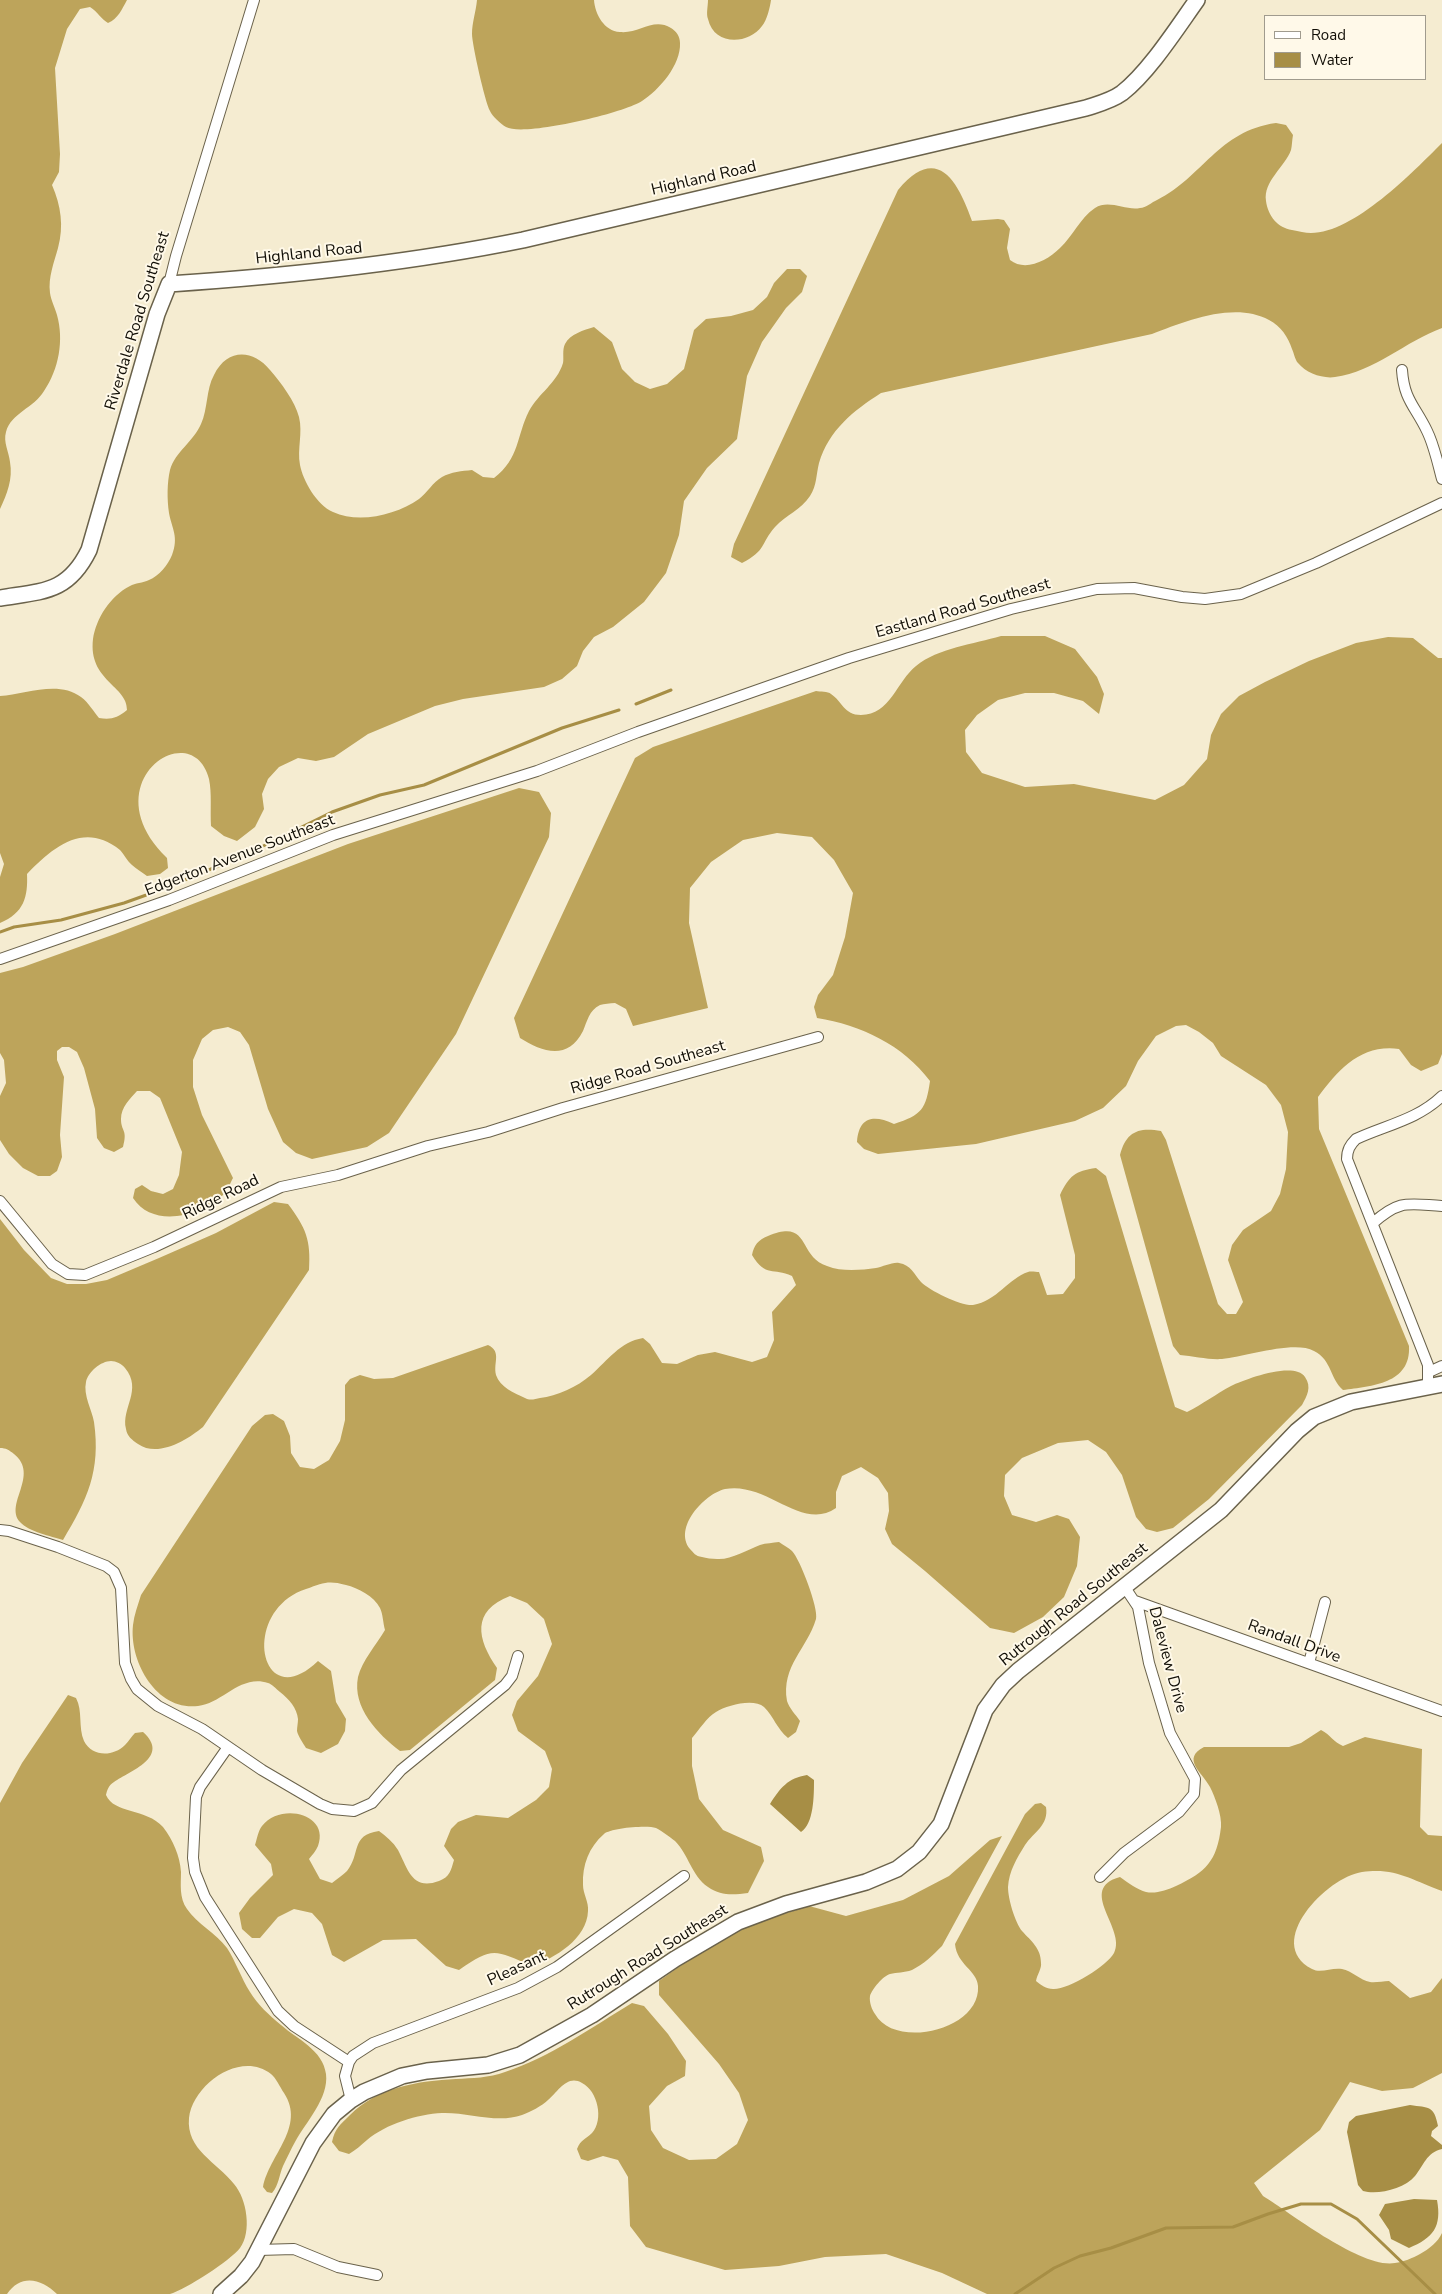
<!DOCTYPE html>
<style>
body{margin:0}
#map{position:relative;width:1442px;height:2294px;overflow:hidden;background:#f5ecd1;font-family:"Nunito Sans",sans-serif}
canvas{display:block}
.legend{position:absolute;left:1264px;top:15px;width:162px;height:65px;box-sizing:border-box;background:#fff9e9;border:1px solid #a09b8e;margin:0;padding:6px 9px;list-style:none;font-size:15px;color:#110e06}
.legend li{display:flex;align-items:center;gap:10px;height:25px}
.legend b{width:25px;border:1px solid #a09b8e}
</style>
<div id="map">
<canvas width="1442" height="2294"></canvas>
<ul class="legend">
<li><b style="height:6px;background:#fff"></b>Road</li>
<li><b style="height:14px;background:#a78e45"></b>Water</li>
</ul>
</div>
<script>
const ctx = document.querySelector('canvas').getContext('2d');
ctx.lineJoin = 'round';
function fill(path, color) { ctx.fillStyle = color; ctx.fill(path, 'evenodd'); }
function trace(path, color, width, dash) { ctx.strokeStyle = color; ctx.lineWidth = width; ctx.lineCap = dash ? 'butt' : 'round'; ctx.setLineDash(dash || []); ctx.stroke(path); }
function drawText(font, color, halo, rows, align = 'center') {
  ctx.font = font + ' "Nunito Sans",sans-serif'; ctx.lineWidth = 4; ctx.setLineDash([]); ctx.textBaseline = 'middle'; ctx.strokeStyle = halo; ctx.fillStyle = color; for (const [text, x, y, turn = 0] of rows) {
    ctx.save(); ctx.translate(x, y); ctx.rotate((+turn || 0) * Math.PI / 180); ctx.textAlign = isNaN(turn) ? turn : align; if (halo) ctx.strokeText(text, 0, 0); ctx.fillText(text, 0, 0); ctx.restore();
  }
}
fill(new Path2D(`
 M0,0H127C122,9 118,19 108,23C101,19 98,12 90,7L80,9L67,29L55,68L60,154L59,172L52,185C61,206 64,226 58,248C54,263 48,277 50,293C51,300 55,308 57,315C64,340 59,369 44,391C34,408 11,413 6,432C3,442 9,452 10,462C13,479 7,494 0,509Z
 M477,0H594C595,14 604,31 620,32C639,34 653,17 671,28C676,31 680,36 680,43C681,65 659,90 642,101C624,113 524,137 506,127C501,124 492,116 490,111C485,102 472,44 472,34C472,23 476,11 477,0Z
 M708,0H771C770,7 767,20 762,26C748,45 714,46 708,19C706,14 708,6 708,0Z
 M1276,123L1286,125L1293,135C1292,140 1292,146 1291,150C1285,167 1263,181 1266,201C1268,216 1278,228 1292,230C1299,231 1305,233 1311,233C1354,233 1413,172 1442,143V328C1406,341 1374,372 1335,377C1323,379 1306,373 1298,363C1295,360 1294,353 1292,349C1288,337 1281,326 1269,320C1235,301 1185,321 1152,334L881,393C853,411 829,430 819,463C816,475 817,485 810,496C801,510 786,515 775,527C760,544 767,550 742,563L731,557L734,544L898,190C937,143 958,181 972,221L998,219L1004,220L1010,229L1007,248L1010,260C1025,272 1047,261 1060,248C1073,236 1080,218 1095,208C1109,199 1126,211 1140,208C1146,208 1152,202 1157,200C1203,177 1218,131 1276,123Z
 M787,269H800L807,276L802,292L786,308L762,342L747,376L737,439L707,468L684,501L679,535L666,573L644,602L613,627L594,637L583,651L577,666L562,679L544,687L463,699L435,706L368,734L334,757L316,761L298,758L279,767L268,779L262,794L264,809L255,827L237,841L224,836L211,826C210,811 212,793 209,779C192,714 90,783 167,858L168,868L160,874L147,876C142,872 136,869 132,865C127,861 124,854 120,850C84,821 53,847 27,874C28,897 24,913 0,923V877L4,864L0,853V696C25,694 59,680 81,697C89,703 93,711 99,718C111,720 117,718 127,710C128,686 88,681 93,639C96,619 110,596 130,586C135,583 143,583 149,580C159,576 168,565 172,555C179,537 172,529 169,513C167,499 167,483 170,470C175,452 194,441 201,424C208,409 206,389 214,375C227,348 253,349 270,370C281,383 295,401 299,417C303,433 297,449 300,465C303,481 317,505 333,512C359,524 396,515 419,499C427,493 433,482 442,477C451,472 462,471 472,470L483,477L494,478C520,458 516,437 529,411C538,394 557,383 563,363C564,358 562,350 565,344C570,334 584,330 594,327L612,342L622,369L635,382L650,389L667,384L684,369L694,330L706,319L731,316L753,310L767,297L774,283Z
 M1001,636H1045L1075,649L1097,677L1104,694L1099,714L1083,701L1054,693H1025L998,700L977,715L965,730L966,752L982,773L1025,787L1074,784L1155,800L1184,785L1207,759L1211,735L1221,714L1239,696L1265,682L1309,661L1356,643L1388,637L1413,638L1438,658H1442V1054L1438,1064L1421,1071L1411,1065L1399,1049C1361,1044 1339,1069 1318,1097L1319,1129L1409,1346C1411,1384 1372,1386 1343,1390C1330,1379 1332,1360 1314,1351C1294,1340 1245,1357 1222,1359C1209,1360 1193,1356 1180,1355L1173,1346L1120,1155C1126,1132 1138,1127 1161,1131L1166,1140L1218,1304L1227,1314H1236L1243,1302L1228,1260L1232,1245L1243,1230L1271,1211L1280,1194L1286,1169L1288,1132L1281,1105L1266,1085L1221,1056L1213,1043L1199,1032L1186,1025L1176,1026L1156,1036L1138,1061L1126,1086L1103,1108L1075,1121L976,1144L878,1154L864,1149L857,1142C859,1116 874,1115 894,1124C922,1115 926,1109 930,1081C903,1045 861,1025 817,1018L814,1007L818,995L833,975L845,937L853,893L834,860L812,837L777,833L743,840L711,862L690,888L689,923L708,1008L633,1026L626,1009L615,1003C610,1003 604,1004 600,1005C589,1010 587,1022 583,1031C568,1061 542,1052 520,1038L514,1018L635,758L653,747L816,691C820,692 828,691 831,694C842,701 844,715 861,715C890,715 897,681 916,666C938,648 974,644 1001,636Z
 M519,788L539,792L551,813L549,837L456,1034L389,1133L367,1147L312,1159L296,1153L283,1142L268,1109L249,1045L240,1032L228,1027L213,1030L202,1039L193,1060V1087L202,1115L233,1178C230,1183 228,1191 223,1195C201,1216 153,1229 133,1198L135,1189L142,1185L151,1191L163,1194L173,1189L179,1175L182,1152L160,1098L150,1091H137C130,1099 121,1107 121,1119C121,1132 128,1129 123,1147L114,1152L104,1148L97,1138L95,1109L84,1068L77,1052L69,1047H62L57,1051V1060L64,1077L60,1135L62,1157L57,1171L50,1176H38L23,1168L9,1154L0,1140V1096L6,1083L4,1060L0,1053V973L23,967L115,934L348,844Z
 M1096,1168L1106,1176L1175,1407L1187,1412C1203,1404 1216,1394 1231,1386C1246,1379 1294,1361 1305,1377C1312,1387 1307,1396 1302,1405L1209,1499L1173,1528L1157,1532L1146,1529L1136,1517L1122,1475L1106,1452L1088,1440L1058,1443L1022,1458L1005,1475L1004,1496L1012,1515L1036,1522L1057,1515L1069,1519L1080,1537L1077,1566L1064,1597L1043,1617L1014,1633L990,1628L925,1571L892,1544L885,1529L889,1511L888,1493L878,1478L861,1467L842,1476L836,1492V1508C802,1532 767,1481 725,1489C704,1494 673,1528 690,1549C694,1553 695,1556 702,1557C706,1558 712,1559 717,1559C731,1560 747,1550 760,1545C766,1543 773,1543 779,1542C783,1545 789,1548 792,1551C800,1559 819,1609 816,1619C807,1649 781,1666 787,1701C789,1708 796,1715 800,1721L796,1732L788,1738C777,1729 774,1717 764,1707C754,1698 727,1705 716,1712C707,1717 699,1730 692,1738V1766L699,1799L723,1830L761,1847L764,1861L748,1893C733,1895 721,1896 708,1887C691,1875 689,1855 675,1841C670,1837 662,1831 656,1828C647,1825 611,1828 604,1834C589,1847 582,1865 583,1885C583,1894 589,1902 588,1911C587,1939 555,1958 532,1966C494,1950 494,1946 459,1970L446,1966L416,1939L383,1940L344,1962L332,1955L322,1924L312,1913L294,1909L278,1917L260,1938H252L242,1929L239,1913L250,1898L273,1875L271,1864L255,1845C257,1839 258,1831 262,1826C281,1802 330,1814 318,1846C316,1851 312,1855 309,1859L320,1879L332,1883C337,1879 343,1875 347,1871C361,1854 350,1835 379,1831C386,1836 393,1842 398,1850C408,1869 412,1891 439,1881C450,1877 451,1870 454,1860L444,1846L451,1829L458,1822L476,1815L508,1818L536,1800L549,1787L552,1769L545,1751L518,1731L512,1715L517,1701L538,1676L552,1644L544,1619L527,1603L510,1596C471,1611 477,1639 497,1668L495,1680L410,1750L400,1751C378,1734 352,1708 358,1677C362,1661 376,1645 385,1630C383,1623 383,1614 380,1608C374,1596 358,1588 346,1585C328,1580 323,1583 306,1589C239,1611 260,1717 318,1661L331,1671L336,1702L346,1719L345,1731L338,1744L321,1753L306,1748C303,1743 298,1736 297,1731C297,1727 298,1723 298,1719C297,1708 289,1699 280,1692C276,1689 272,1684 268,1683C240,1674 222,1704 198,1706C156,1711 129,1661 133,1625C134,1615 138,1605 141,1595L252,1426L265,1415L273,1414L284,1421L290,1436L291,1453L300,1467L314,1469L329,1460L340,1441L345,1420V1385L350,1379L360,1375L374,1379L393,1378L488,1345C502,1352 493,1362 496,1375C500,1387 514,1393 525,1398C530,1401 535,1399 540,1398C557,1396 577,1387 591,1375C608,1360 620,1342 643,1338L650,1344L662,1363L677,1364L698,1355L715,1352L752,1362L767,1357L774,1340L772,1312L796,1285L792,1276C773,1267 766,1278 752,1255C754,1245 758,1240 768,1236C811,1218 797,1256 827,1266C842,1272 861,1270 876,1268C883,1267 892,1262 899,1263C911,1265 914,1274 921,1282C930,1291 961,1306 973,1305C997,1301 1009,1278 1028,1272C1031,1271 1036,1272 1039,1272L1047,1295L1063,1294L1075,1278V1255L1060,1195C1069,1176 1075,1171 1096,1168Z
 M274,1202L288,1204C306,1228 311,1240 309,1270L203,1427C187,1440 158,1458 138,1444C132,1440 127,1436 126,1429C121,1408 143,1390 125,1368C122,1364 116,1361 111,1361C101,1361 88,1372 86,1382C83,1395 92,1410 94,1422C101,1471 87,1500 63,1540C51,1536 29,1532 20,1522C4,1504 40,1475 14,1454C9,1450 6,1448 0,1448V1219L24,1250L51,1278L67,1284H86L107,1280L159,1258L216,1233Z
 M68,1695L76,1698C83,1711 78,1727 84,1741C92,1757 113,1757 125,1745C129,1741 131,1737 135,1733L143,1732C171,1757 130,1771 114,1782C109,1785 107,1790 106,1795C114,1814 146,1808 163,1827C173,1840 180,1856 181,1872C181,1884 179,1898 187,1909C197,1924 216,1933 227,1948C236,1962 241,1978 250,1992C258,2005 269,2015 281,2025C297,2039 323,2050 326,2074C329,2098 306,2122 295,2142C291,2149 287,2158 283,2166C279,2175 279,2185 272,2193L267,2192L263,2187C269,2155 306,2127 284,2093C280,2087 276,2078 271,2074C241,2050 193,2084 189,2118C186,2150 217,2162 234,2184C247,2199 252,2232 240,2248C231,2260 185,2290 170,2294C160,2294 147,2294 136,2294C110,2294 83,2294 57,2294C42,2279 21,2273 7,2294H0V1803L22,1763Z
 M1321,1730C1331,1735 1333,1742 1343,1746L1365,1737L1422,1749L1420,1827L1428,1835L1442,1836V1891C1412,1880 1395,1867 1362,1872C1327,1877 1263,1943 1312,1969C1321,1974 1332,1967 1342,1969C1352,1971 1360,1980 1370,1982C1375,1983 1383,1981 1389,1981L1410,1998L1431,1992L1442,1978V2073L1413,2088L1382,2091L1350,2082L1320,2130L1254,2183L1263,2196C1292,2214 1362,2269 1395,2263C1403,2262 1413,2258 1420,2254C1429,2249 1438,2242 1442,2233V2294H987L942,2273L886,2254L825,2257L779,2266L725,2270L646,2247L630,2226L628,2177L618,2160L603,2156L588,2161L581,2159L577,2149C581,2139 585,2140 592,2133C604,2120 598,2091 582,2083C567,2074 558,2092 548,2100C542,2106 530,2112 522,2115C497,2124 468,2112 442,2113C418,2114 386,2124 367,2140C361,2145 356,2150 349,2154L339,2151L332,2142C335,2128 340,2125 350,2115C378,2087 418,2081 456,2079C472,2078 489,2078 505,2072C550,2057 591,2028 632,2003L644,2006L668,2034L686,2061L685,2076L667,2086L649,2106L651,2130L663,2148L689,2160L716,2159L737,2144L748,2120L739,2093L719,2064L659,1995V1981L711,1944L758,1922L809,1906L846,1916L903,1900L949,1876L990,1840L1002,1836L942,1946C933,1955 924,1964 912,1970C904,1973 897,1972 890,1974C883,1976 872,1989 870,1996C869,2002 872,2010 875,2014C895,2050 981,2030 978,1986C977,1970 957,1965 955,1944L1025,1814L1035,1804L1041,1803L1046,1807C1049,1825 1034,1832 1025,1845C1017,1858 1009,1871 1008,1887C1008,1899 1015,1922 1022,1931C1031,1941 1041,1948 1041,1963C1042,1968 1037,1975 1036,1981C1041,1985 1046,1989 1053,1989C1068,1990 1107,1966 1114,1953C1127,1929 1076,1889 1120,1877C1127,1882 1138,1890 1146,1892C1156,1894 1167,1890 1176,1886C1206,1872 1217,1861 1221,1827C1222,1815 1215,1797 1210,1787C1202,1772 1181,1759 1204,1747H1289L1301,1743Z`), '#bda45b');
fill(new Path2D(`
 M807,1775L814,1780C814,1795 814,1824 801,1832L770,1804C780,1788 788,1778 807,1775Z
 M1410,2105C1429,2108 1434,2105 1438,2126L1432,2131L1431,2136L1442,2145V2149C1426,2153 1424,2165 1415,2176C1404,2189 1378,2195 1363,2191L1358,2185L1347,2132L1349,2122L1356,2116Z
 M1414,2199L1437,2200C1442,2227 1433,2238 1409,2248L1391,2239L1389,2230L1379,2215L1385,2204Z`), '#a78e45');
trace(new Path2D(`
 M636,704L671,690
 M0,932L14,927L61,920L124,903L163,889L247,854L332,812L380,795L424,785L562,728L619,710
 M1015,2294L1054,2268L1080,2256L1111,2248L1166,2228L1233,2227L1268,2214L1301,2204H1331L1357,2219L1435,2294`), '#a78e45', 3);
const street = new Path2D(`
 M169,284L176,256L254,0
 M1402,370C1404,400 1415,406 1427,431C1434,445 1438,464 1442,479
 M0,959L169,900L333,835L537,771L638,732L849,658L1011,609L1097,589L1134,588L1182,597L1205,599L1241,594L1316,563L1442,503
 M0,1201L52,1264L68,1274L85,1275L154,1247L281,1187L338,1175L428,1146L488,1132L563,1108L818,1037
 M1373,1223C1400,1199 1408,1204 1442,1206
 M1429,1372L1442,1366
 M1428,1387V1365L1347,1159C1347,1150 1350,1145 1356,1139C1386,1125 1417,1120 1442,1096
 M0,1530L9,1531L58,1547L106,1566L114,1572L121,1588L125,1663L131,1679L137,1689L158,1706L202,1729L262,1770L320,1804L332,1809L354,1811L372,1803L401,1770L505,1685L512,1676L518,1656
 M1135,1601L1442,1711
 M1309,1663L1325,1602
 M228,1747L200,1787L196,1797L193,1858L195,1872L205,1897L278,2011L294,2026L349,2062L345,2076L351,2100
 M1100,1877L1124,1853L1179,1812L1194,1794L1195,1779L1170,1733L1149,1663L1138,1607L1124,1586
 M349,2062L353,2056L373,2043L518,1988L557,1967L684,1876
 M258,2250L294,2249L338,2267L377,2275`);
const secondary = new Path2D(`
 M0,598C43,591 68,593 89,550L157,314L169,284C289,276 405,264 523,240L1086,108C1098,104 1111,101 1122,93C1149,72 1177,28 1197,0
 M221,2294L241,2276L252,2262L313,2143L334,2114L351,2100L364,2092L402,2076L427,2071L488,2065L520,2055L592,2015L675,1959L738,1922L786,1904L866,1882L897,1869L919,1852L941,1824L985,1710L1003,1685L1018,1671L1221,1510L1297,1431L1314,1417L1351,1402L1442,1384`);
trace(street, '#6a624b', 12);
trace(secondary, '#6a624b', 18);
trace(street, '#fff', 10);
trace(secondary, '#fff', 15);
drawText('16px', '#110e06', '#fff9e9', [
 ["Highland Road",704,179,-13],
 ["Highland Road",309,254,-6],
 ["Riverdale Road Southeast",138,321,-73],
 ["Eastland Road Southeast",963,609,-16],
 ["Edgerton Avenue Southeast",240,856,-21],
 ["Ridge Road Southeast",648,1068,-16],
 ["Ridge Road",221,1198,-26],
 ["Rutrough Road Southeast",1074,1605,-39],
 ["Randall Drive",1294,1642,20],
 ["Daleview Drive",1167,1660,75],
 ["Rutrough Road Southeast",648,1958,-32],
 ["Pleasant",517,1969,-25]
]);
</script>
